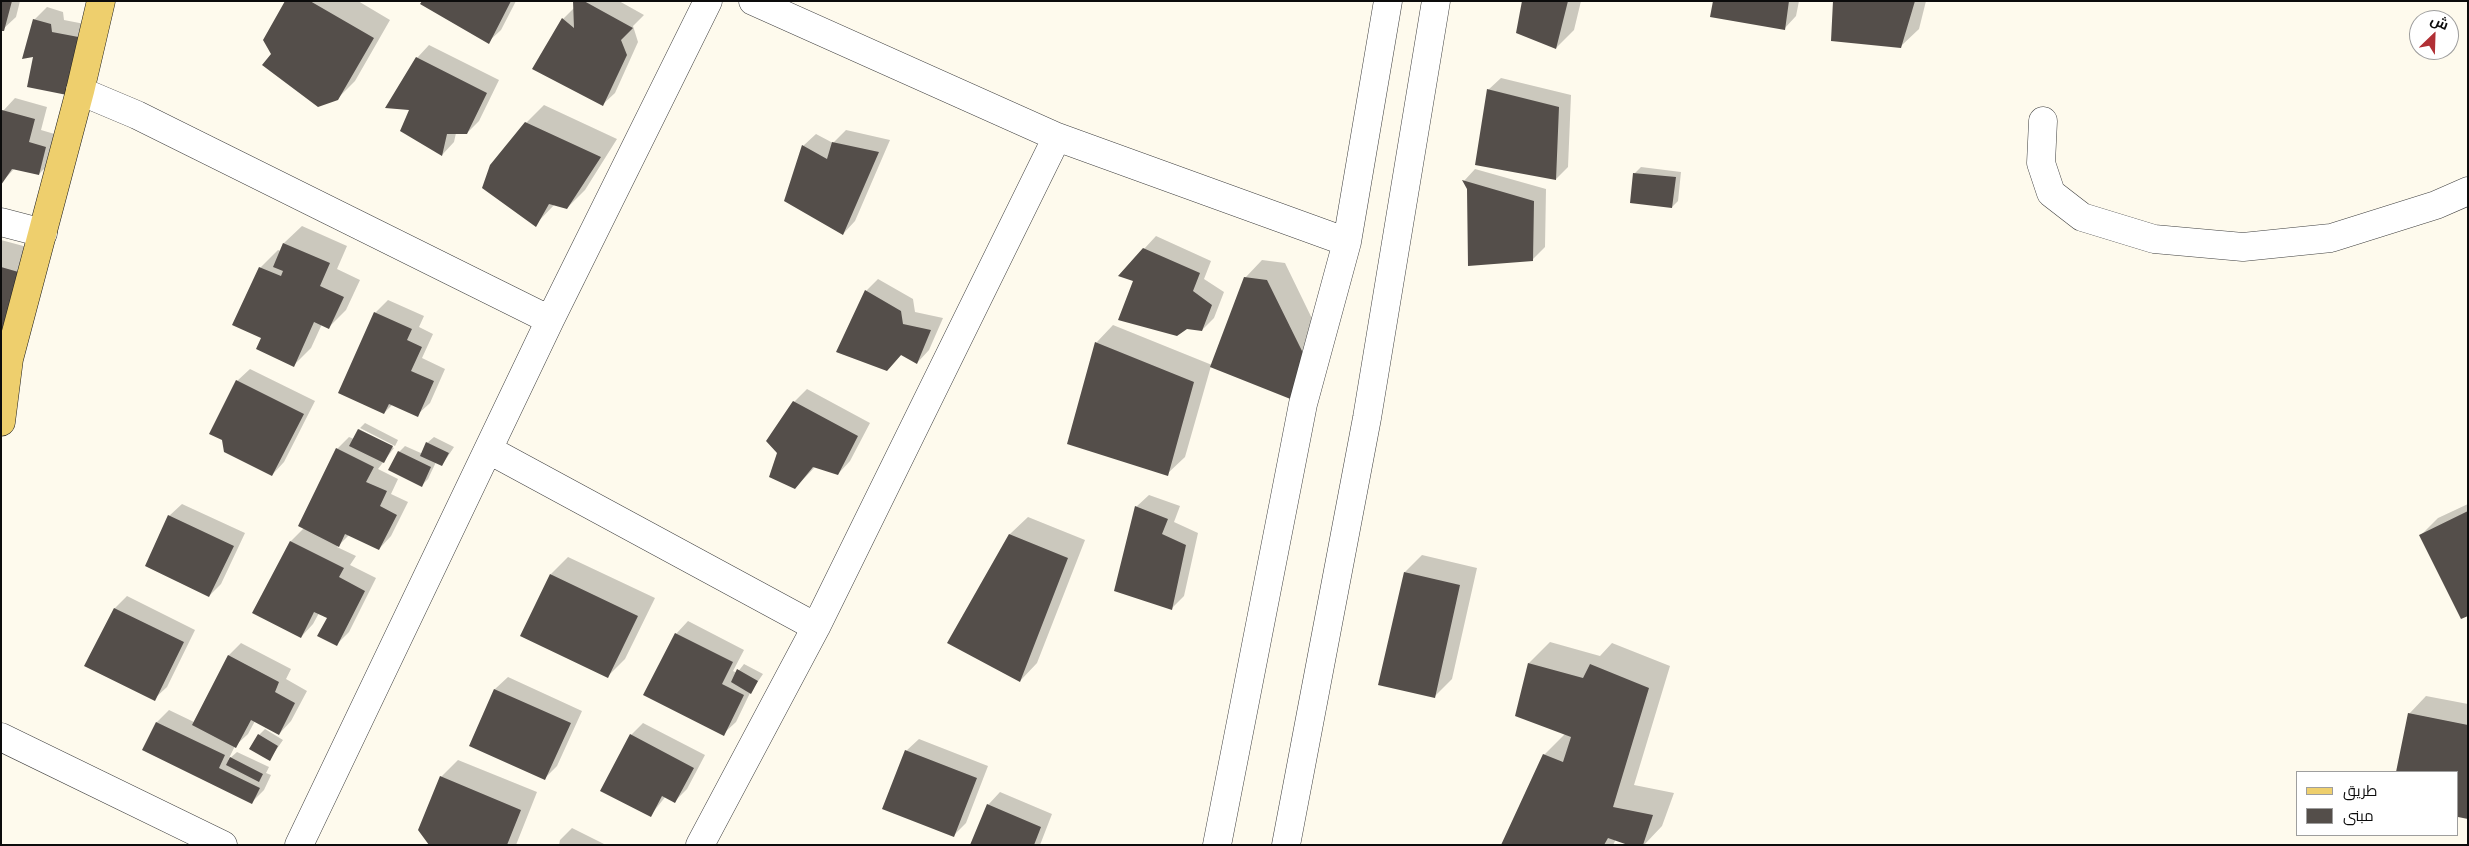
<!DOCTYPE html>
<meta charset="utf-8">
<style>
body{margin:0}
#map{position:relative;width:2469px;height:846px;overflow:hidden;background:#fefaed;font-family:"IBM Plex Serif",Cairo,serif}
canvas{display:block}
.frame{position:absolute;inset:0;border:2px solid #0c0c0c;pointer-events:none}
.legend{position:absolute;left:2296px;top:771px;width:162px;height:65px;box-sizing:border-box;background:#fff;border:1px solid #9e9e9e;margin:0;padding:6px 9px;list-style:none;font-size:15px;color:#0c0c0c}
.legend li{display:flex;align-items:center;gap:10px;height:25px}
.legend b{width:25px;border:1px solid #9e9e9e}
.north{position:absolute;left:2409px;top:10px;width:50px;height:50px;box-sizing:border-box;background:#fff;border:1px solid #9e9e9e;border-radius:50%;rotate:24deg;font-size:14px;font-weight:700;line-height:20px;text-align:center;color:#0c0c0c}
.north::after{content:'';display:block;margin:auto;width:18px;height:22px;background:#b13035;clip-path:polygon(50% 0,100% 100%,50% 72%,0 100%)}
</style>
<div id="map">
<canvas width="2469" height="846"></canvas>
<div class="frame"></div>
<ul class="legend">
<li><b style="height:6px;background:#eecf6d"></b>طريق</li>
<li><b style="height:14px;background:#544e4a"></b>مبنى</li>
</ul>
<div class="north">ش</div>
</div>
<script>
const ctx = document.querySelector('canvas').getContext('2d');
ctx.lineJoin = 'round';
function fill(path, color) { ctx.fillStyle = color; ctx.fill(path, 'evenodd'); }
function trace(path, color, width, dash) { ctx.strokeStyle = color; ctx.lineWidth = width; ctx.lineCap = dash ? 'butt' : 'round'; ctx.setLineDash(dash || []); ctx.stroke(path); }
fill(new Path2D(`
 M1,1H20L16,17L1,31Z
 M287,1H358L390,20L355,81L337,99L272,54Z
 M423,1H516L501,30L488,42Z
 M574,1H619L644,15L633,26L638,42L615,93L602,105L563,19L575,7Z
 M1524,1H1581L1574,30L1556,48Z
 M1714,1H1799L1796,16L1784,29Z
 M1835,1H1926L1919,29L1901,46Z
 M47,7L63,12L64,20L100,27L76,96L35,55L34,20Z
 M429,45L499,80L479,121L467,133H456L454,142L442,155L410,109L417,58Z
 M1501,78L1571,95L1568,167L1556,179L1488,90Z
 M15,98L47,107L41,130L58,135L51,162L39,174L15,168L1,183V117L3,111Z
 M544,105L617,139L585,190L567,208L555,204L535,225L491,166L526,123Z
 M846,130L890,140L855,221L843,234L803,146L816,134L833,143Z
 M1641,167L1681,172L1678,201L1672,207L1631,202L1635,173Z
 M1475,169L1546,189L1545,247L1533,259L1468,188L1464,181Z
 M302,226L347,246L337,269L360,280L346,310L329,327L322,324L311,348L294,365L263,337L260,268L278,250L281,251L284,243Z
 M1156,236L1211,261L1204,279L1224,292L1214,318L1202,330L1135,281L1144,249Z
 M1,240L42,251L1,406Z
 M1262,260L1285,263L1320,335V385L1211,366L1185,457L1167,474L1096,343L1113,325L1212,365L1245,278Z
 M878,279L913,299L915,312L943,318L929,350L917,363L902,354L887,370L866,291Z
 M388,300L424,316L419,327L433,334L422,358L445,369L430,403L417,415L393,404L384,413L339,392L375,313Z
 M250,369L315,401L284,462L272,475L237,381Z
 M807,389L870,423L850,461L838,474L815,467L795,488L794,402Z
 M365,423L398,440L395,446L360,428Z
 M359,429L394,448L378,469L398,479L391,494L408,502L391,536L379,549L349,535L337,547L356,556L350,565L376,578L349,632L337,644L329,618L319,613L313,624L301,637L291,541L304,528L337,449L349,437L354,439Z
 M434,437L454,447L442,465L436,462L428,479L422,485L390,470L399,452L405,446L423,454L427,443Z
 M1149,495L1180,506L1174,522L1198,533L1184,596L1171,609L1136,507Z
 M182,504L245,533L221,584L209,596L169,516Z
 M2468,504V614L2421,535L2438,518Z
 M1028,517L1085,540L1037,663L1020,681L949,643L1010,534Z
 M1422,555L1477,568L1452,679L1435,696L1405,572Z
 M568,557L655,598L625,659L608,676L551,574Z
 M127,596L195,630L167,687L154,699L86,665L115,608Z
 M688,621L744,650L733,671L737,673L744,664L763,674L750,693L736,722L723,734L676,634Z
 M1550,642L1600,656L1612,643L1670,666L1634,785L1674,793L1662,826L1644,845H1632L1616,839L1613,845H1503L1544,755L1565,734L1529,663Z
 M241,643L291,669L286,679L307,691L291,721L279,734L255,721L248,734L235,746L228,760L237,752L269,767L266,773L271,775L264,790L252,802L144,750L157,722L169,710L194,722L229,655Z
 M508,677L582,711L557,766L545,778L470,745L495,689Z
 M2426,696L2468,704V818L2458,816V772H2398L2409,714Z
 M643,723L705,755L687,789L675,801L666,796L650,816L631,735Z
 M265,729L283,740L269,760L259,735Z
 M919,739L988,766L966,823L953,836L906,751Z
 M458,760L537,792L516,845H430L441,777Z
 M1000,792L1052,814L1040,845H971L988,805Z
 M572,828L606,845H559L560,840Z`), '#0003');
fill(new Path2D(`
 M1,1H12L4,31H1Z
 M285,1H310L374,38L338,100L318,107L262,65L271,54L263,40Z
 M422,1H511L489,44L420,4Z
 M573,1H584L633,28L621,40L627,55L603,106L532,69L562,18L574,28Z
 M1522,1H1568L1556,49L1516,33Z
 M1713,1H1789L1785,30L1710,17Z
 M1833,1H1915L1901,48L1831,41Z
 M33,19L51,24L52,32L89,39L77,97L27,87L33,57L22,59Z
 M416,57L487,93L467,134H447L442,156L400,131L409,110L385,108Z
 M1487,89L1559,107L1556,180L1475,165Z
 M2,110L35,119L29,142L46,147L39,175L12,169L1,185Z
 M525,122L601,157L567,209L549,204L536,227L482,188L490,165Z
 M832,142L879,152L843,235L784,201L802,145L827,159Z
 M1633,173L1676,177L1672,208L1630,203Z
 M1462,180L1534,201L1533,261L1468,266L1467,189Z
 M283,243L330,263L320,286L344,297L329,329L314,322L294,367L256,349L261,338L232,325L259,267L281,276L283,271L273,267Z
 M1143,248L1200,273L1193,291L1212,305L1202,331L1187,329L1177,336L1118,320L1133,281L1118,276Z
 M1,267L22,273L1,347Z
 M1244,277L1267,280L1303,353V404L1210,367Z
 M865,290L901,311L903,324L931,330L917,364L901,355L887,371L836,352Z
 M374,312L412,329L407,340L422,347L411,371L434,381L418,417L389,404L384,414L338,393Z
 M1095,342L1194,382L1168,476L1067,444Z
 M236,380L304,414L272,476L224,452L222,440L209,434Z
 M793,401L858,436L838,475L813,467L795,489L769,477L777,453L766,441Z
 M358,429L393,446L384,463L349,446Z
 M426,442L449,453L442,466L420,456Z
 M336,448L374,467L366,482L387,491L380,506L397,515L379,550L345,534L339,547L298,526Z
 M398,451L431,467L422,487L388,470Z
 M1135,506L1168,519L1162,534L1186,545L1172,610L1114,591Z
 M2468,511V616L2461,619L2419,535Z
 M168,515L234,546L209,597L145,566Z
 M1009,534L1068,558L1020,682L947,643Z
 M290,541L344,568L339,577L365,591L337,646L317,636L327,618L314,612L301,638L252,613Z
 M1404,572L1460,585L1435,698L1378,685Z
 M550,574L638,616L608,678L520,636Z
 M114,608L184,642L155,701L84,666Z
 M675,633L733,662L722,684L744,695L724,736L643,695Z
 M228,655L279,682L275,692L295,703L279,735L251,720L236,748L192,725Z
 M1528,663L1583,678L1590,664L1649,688L1613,807L1653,815L1643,845H1628L1608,838L1604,845H1501L1543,754L1563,762L1571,737L1515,716Z
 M737,669L758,681L751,694L731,682Z
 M494,689L571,723L545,780L469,746Z
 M2408,713L2468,725V819L2458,817V772H2396Z
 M156,722L225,755L219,768L260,788L252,804L142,750Z
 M258,734L278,746L270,761L249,749Z
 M630,734L694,768L675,803L662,796L651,817L600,791Z
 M905,750L977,778L954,837L882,809Z
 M230,757L263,774L259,782L226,765Z
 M440,776L521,810L507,845H429L418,830Z
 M987,804L1041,827L1034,845H970Z`), '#544e4a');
const street = new Path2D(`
 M753,1L1057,137L1347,242
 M80,91L137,115L550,320
 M2043,121L2041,163L2051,193L2082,217L2154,239L2243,247L2331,238L2436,205L2468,191
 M1,222L43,233
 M489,450L816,627
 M1,737L223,845
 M299,845L550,320L708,1
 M700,845L816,627L1057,137
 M1217,845L1303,404L1347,242L1388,1
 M1286,845L1367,418L1436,1`);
const primary = new Path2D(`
 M1,422L9,359L80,91L101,1`);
trace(street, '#3f3f3f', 29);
trace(primary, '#1d1d1d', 29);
trace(street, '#fff', 28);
trace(primary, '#eecf6d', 28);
</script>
